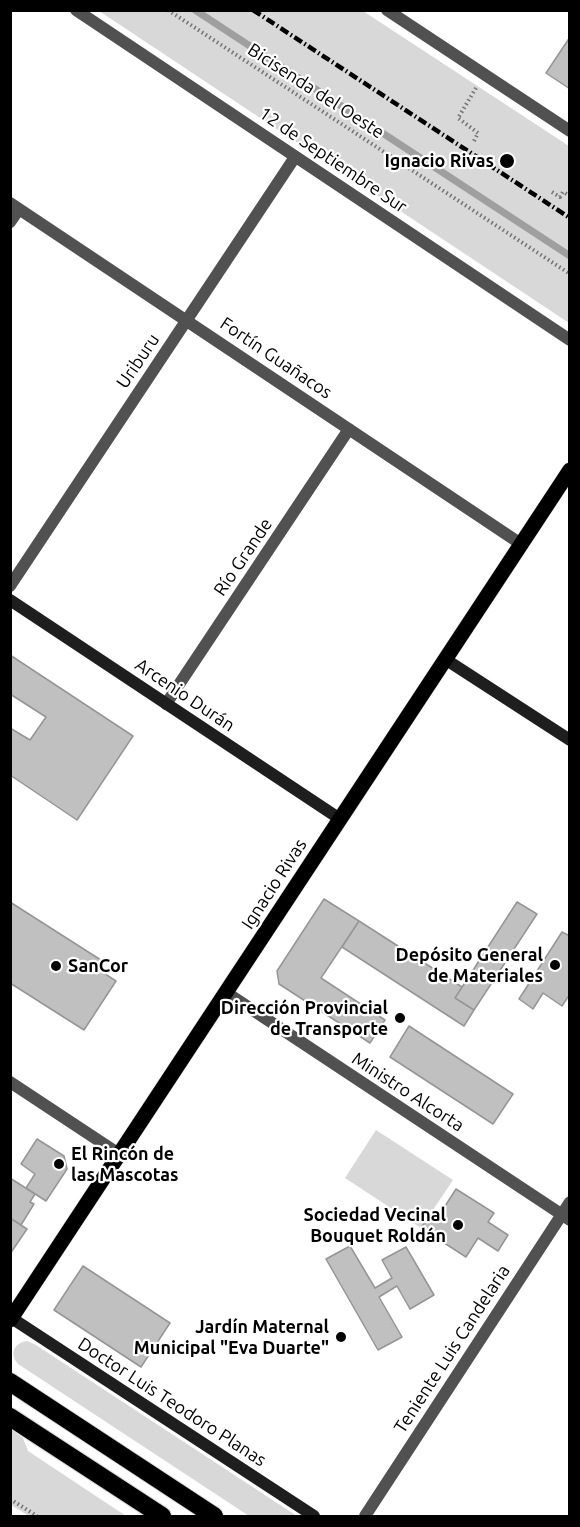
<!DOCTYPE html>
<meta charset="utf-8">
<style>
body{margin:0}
#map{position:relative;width:580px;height:1527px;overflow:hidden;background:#fff;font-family:Ubuntu,sans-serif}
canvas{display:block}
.frame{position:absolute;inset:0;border:12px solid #000;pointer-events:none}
</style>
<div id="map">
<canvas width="580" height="1527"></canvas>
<div class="frame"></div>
</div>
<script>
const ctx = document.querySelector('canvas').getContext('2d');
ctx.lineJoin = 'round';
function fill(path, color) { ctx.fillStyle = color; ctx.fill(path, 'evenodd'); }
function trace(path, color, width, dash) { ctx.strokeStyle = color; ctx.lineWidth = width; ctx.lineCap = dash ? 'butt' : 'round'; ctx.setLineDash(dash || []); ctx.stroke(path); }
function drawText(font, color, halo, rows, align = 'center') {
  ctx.font = font + ' Ubuntu,sans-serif'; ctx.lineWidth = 4.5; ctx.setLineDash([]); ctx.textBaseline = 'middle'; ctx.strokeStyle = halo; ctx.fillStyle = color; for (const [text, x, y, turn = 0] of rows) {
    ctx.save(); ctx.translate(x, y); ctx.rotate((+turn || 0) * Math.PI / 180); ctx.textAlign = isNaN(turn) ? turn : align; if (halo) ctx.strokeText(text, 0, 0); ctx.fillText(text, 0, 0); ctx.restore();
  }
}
fill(new Path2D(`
 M99,11H363L569,146V323Z
 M376,1130L453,1180L421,1228L345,1178Z
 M27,1341L36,1345L297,1516H249L18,1364C9,1354 14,1343 27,1341Z
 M11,1429L23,1438L28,1451L126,1516H29L11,1505Z`), '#d8d8d8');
trace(new Path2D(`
 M195,10L570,256`), '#9f9f9f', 7);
const building = new Path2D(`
 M570,37V89L546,73Z
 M10,655L133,736L77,820L10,775V728L30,740L46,717L10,694Z
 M324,899L359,921L321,978L385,1020L370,1043L279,984L277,971Z
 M10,902L104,962L99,970L116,981L84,1030L10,983Z
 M517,902L537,914L474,1010L455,998Z
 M359,921L462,987L455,998L474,1010L464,1026L342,947Z
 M562,932L570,936V994L562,1006L543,993L533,1009L519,999Z
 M409,1026L513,1094L493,1124L390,1057Z
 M37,1139L64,1156L67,1169L46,1201L26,1188L35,1174L21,1164Z
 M10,1178L35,1194L30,1202L34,1204L21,1225L10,1218Z
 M456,1189L494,1213L488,1222L508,1235L498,1251L478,1238L466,1257L421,1228L431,1213L438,1217Z
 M10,1218L27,1229L10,1254Z
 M350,1246L375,1288L392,1278L382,1260L406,1247L434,1295L410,1309L397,1286L379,1297L402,1337L378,1350L326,1259Z
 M83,1266L170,1323L141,1367L54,1310Z`);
fill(building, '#c0c0c0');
trace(building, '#959595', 1.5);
const primary = new Path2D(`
 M10,1320L570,470`);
const highway = new Path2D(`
 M10,1382L214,1516
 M10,1417L162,1516`);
trace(primary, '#dbdbdb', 16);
trace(highway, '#dbdbdb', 20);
trace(new Path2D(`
 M168,10L570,274
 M474,141L478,133L458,118L476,88
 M552,192L560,197L563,192L570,196
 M10,1499L37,1516`), '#737373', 4, [1.5, 3]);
trace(new Path2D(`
 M76,10L570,340
 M387,10L570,131
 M10,203L521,544
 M10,222L19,209
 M10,586L295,157
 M166,704L349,429
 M227,993L570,1220
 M10,1082L119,1154
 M365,1516L570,1202`), '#515151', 12);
trace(new Path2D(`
 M10,600L340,819
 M445,659L570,740
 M10,1317L314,1516`), '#1e1e1e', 12);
trace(primary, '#000', 15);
trace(highway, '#000', 18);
trace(new Path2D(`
 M253,10L570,218`), '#000', 4.5, [9, 3, 1.5, 3]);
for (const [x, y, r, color] of [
 [507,161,8,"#000"],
 [555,965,6,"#000"],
 [56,966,6,"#000"],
 [400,1018,6,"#000"],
 [59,1164,6,"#000"],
 [458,1225,6,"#000"],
 [341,1337,6,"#000"]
]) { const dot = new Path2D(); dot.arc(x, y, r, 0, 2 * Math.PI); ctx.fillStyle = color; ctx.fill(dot); trace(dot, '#fff', 2); }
drawText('18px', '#000', '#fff', [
 ["Bicisenda del Oeste",316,91,33],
 ["12 de Septiembre Sur",333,160,34],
 ["Fortín Guañacos",276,358,34],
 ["Uriburu",138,361,-56],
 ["Río Grande",243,557,-56],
 ["Arcenio Durán",185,695,34],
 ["Ignacio Rivas",274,884,-57],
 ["Ministro Alcorta",408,1092,33],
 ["Teniente Luis Candelaria",452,1349,-57],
 ["Doctor Luis Teodoro Planas",172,1402,33]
]);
drawText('bold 18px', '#000', '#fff', [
 ["Ignacio Rivas",494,161],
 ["Depósito General",543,955],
 ["de Materiales",543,976],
 ["SanCor",68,966,"left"],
 ["Dirección Provincial",388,1008],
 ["de Transporte",388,1029],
 ["El Rincón de",71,1154,"left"],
 ["las Mascotas",71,1175,"left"],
 ["Sociedad Vecinal",446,1215],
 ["Bouquet Roldán",446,1236],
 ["Jardín Maternal",329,1327],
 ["Municipal \"Eva Duarte\"",329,1348]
], 'right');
</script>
